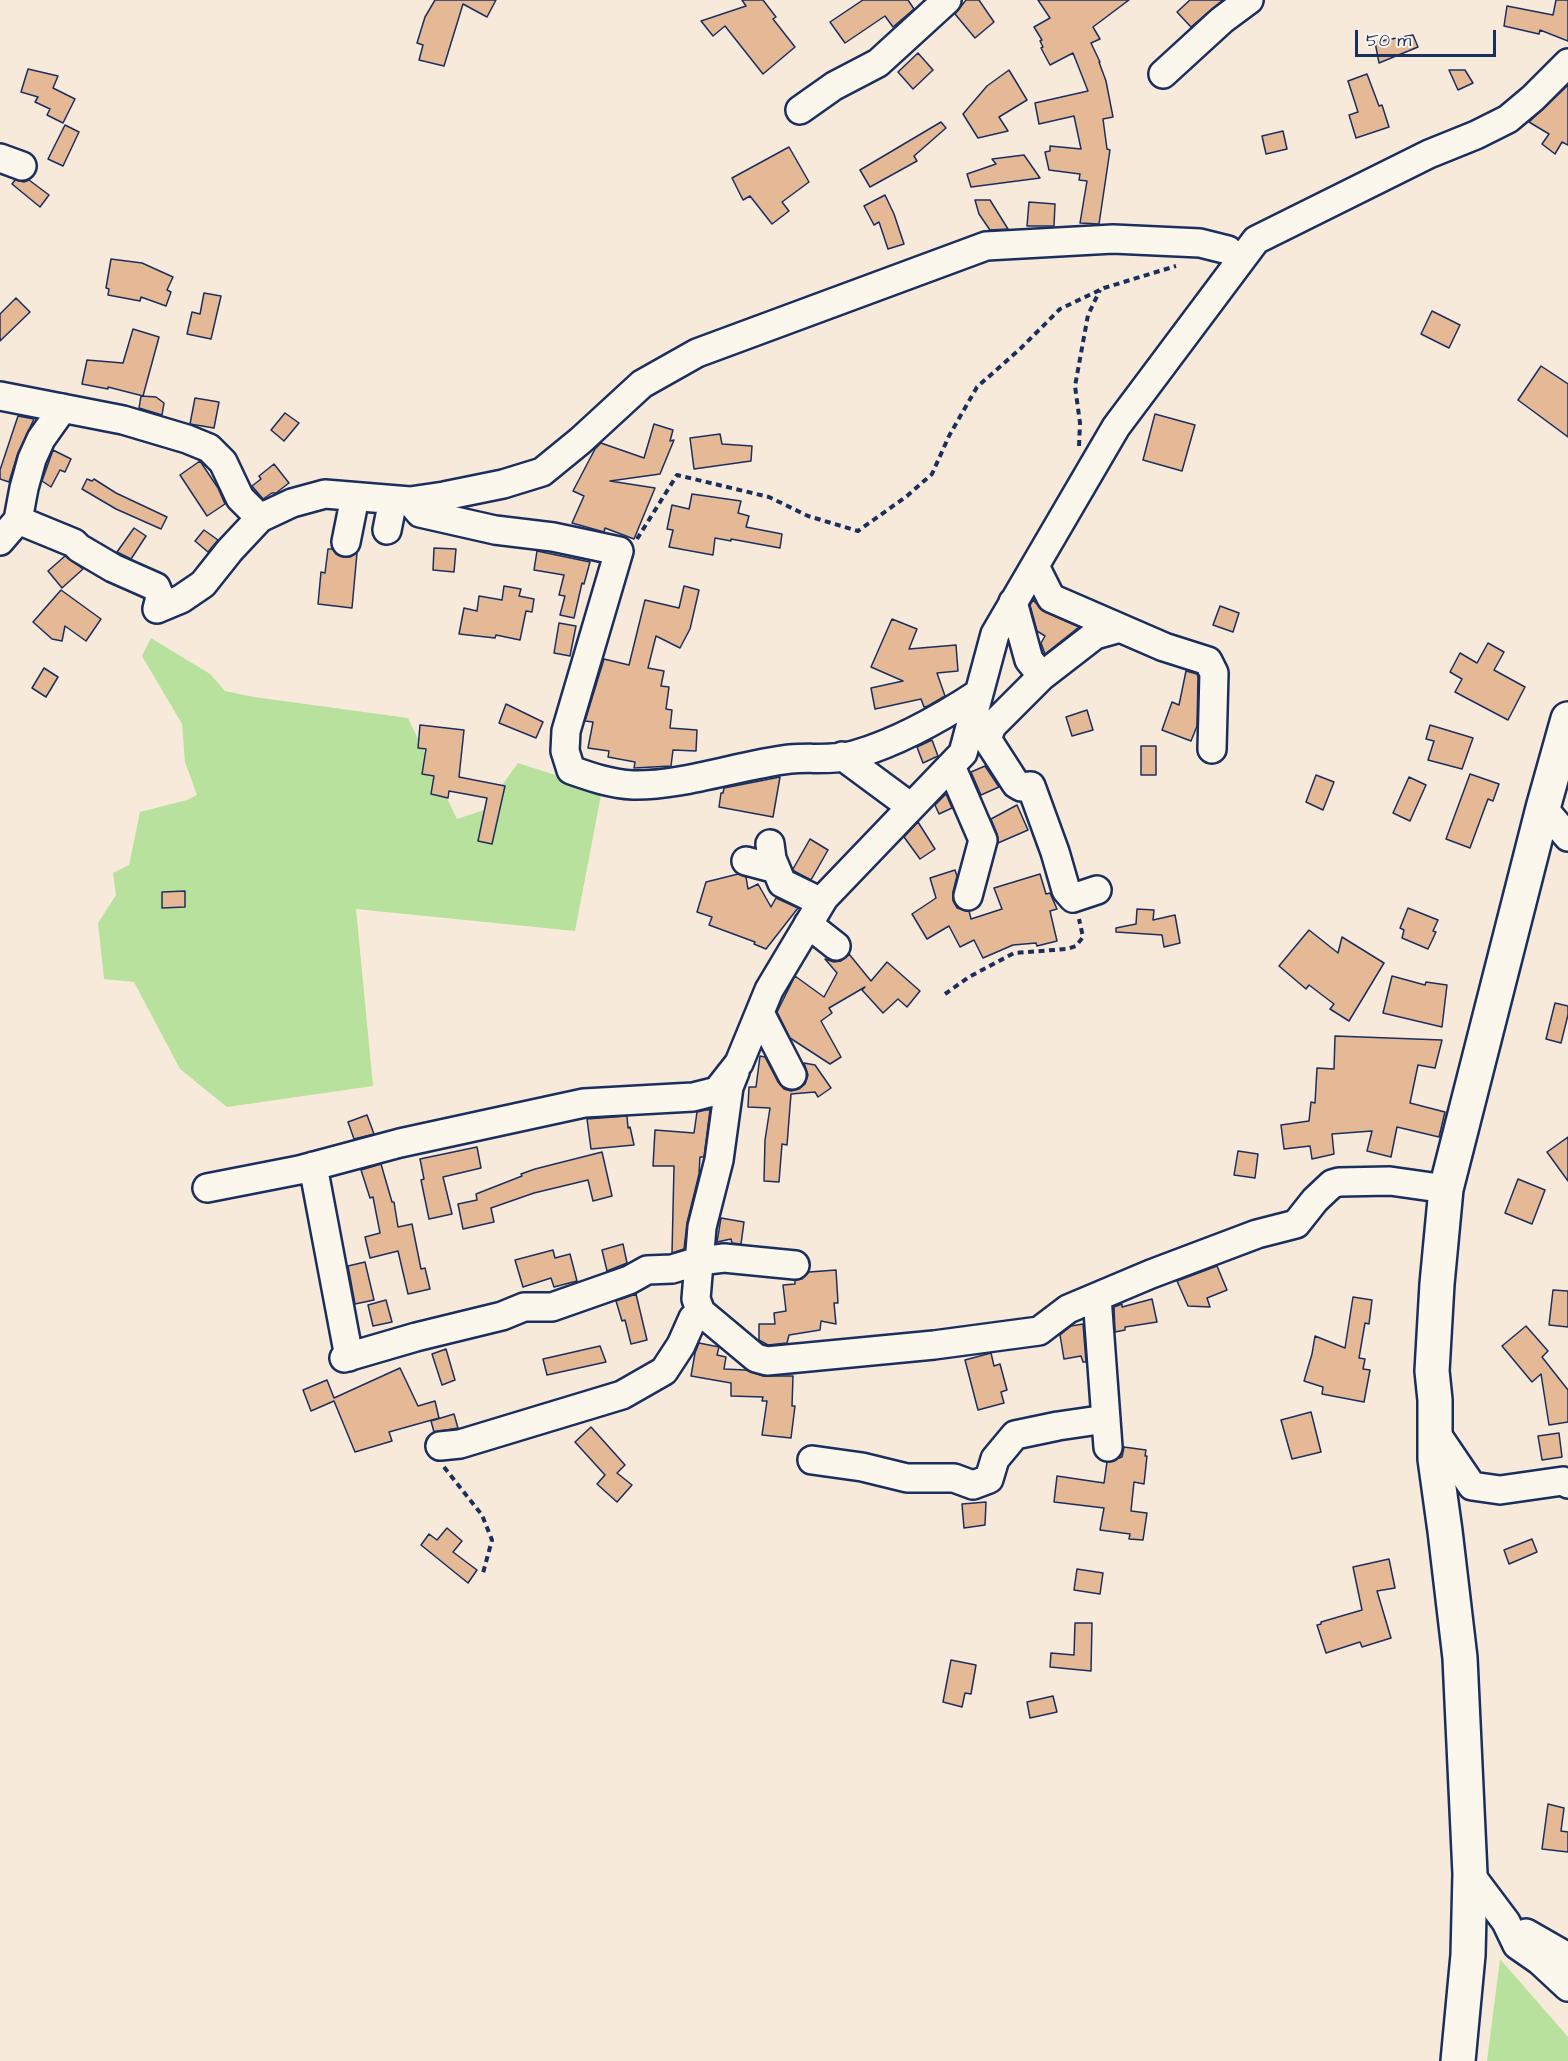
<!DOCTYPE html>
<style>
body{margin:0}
#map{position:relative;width:1568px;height:2061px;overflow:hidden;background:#f7eadb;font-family:"Architects Daughter",sans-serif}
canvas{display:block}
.scale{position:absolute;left:1355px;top:30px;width:141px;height:27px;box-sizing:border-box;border:3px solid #1b2f5e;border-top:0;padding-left:8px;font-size:18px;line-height:21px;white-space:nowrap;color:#1b2f5e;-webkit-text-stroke:4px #fbf7ec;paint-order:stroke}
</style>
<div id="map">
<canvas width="1568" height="2061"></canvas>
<div class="scale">50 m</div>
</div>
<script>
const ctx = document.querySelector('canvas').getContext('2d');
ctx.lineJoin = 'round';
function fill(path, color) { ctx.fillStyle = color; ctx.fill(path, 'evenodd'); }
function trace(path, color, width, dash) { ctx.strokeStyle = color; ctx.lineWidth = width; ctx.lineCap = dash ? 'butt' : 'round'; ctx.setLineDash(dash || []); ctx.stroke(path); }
fill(new Path2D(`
 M151,638L210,674L225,691L254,697L408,718L457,819L484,810L518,763L602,790L575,931L356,909L373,1086L227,1107L180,1069L134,982L104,979L98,923L116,895L113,873L129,865L140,812L187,800L197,795L185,762L182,724L142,656Z
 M1500,1959L1568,2037V2061H1487Z`), '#b8e19d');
const building = new Path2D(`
 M435,0H496L487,17L463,4L444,66L419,60L423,45L417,43L425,17Z
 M742,0H763L776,17L773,19L795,47L763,74L725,26L713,36L701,21L746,6Z
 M863,0H908L914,9L893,27L885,16L845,43L830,22Z
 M966,0H979L994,22L975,38L955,14Z
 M1038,0H1129L1093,27L1100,39L1091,43L1100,62H1099L1106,81L1113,117L1103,119L1107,149L1110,150L1099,224L1080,223L1087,181L1079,180L1080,174L1049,170L1045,152L1050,151V146L1081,149L1074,116L1039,124L1035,103L1088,91L1073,53L1050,65L1041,48L1043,47L1040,41L1042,40L1034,27L1050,18Z
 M1190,0H1223L1191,27L1177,12Z
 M1556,0H1568V41L1540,30L1539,34L1504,26L1507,6L1553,15Z
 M1413,35L1418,47L1379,63L1375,42Z
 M918,53L933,70L913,89L898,72Z
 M28,69L58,76L53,88L75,99L63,123L47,115L50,109L35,102L38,97L21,92Z
 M1009,70L1027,100L999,117L1008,131L978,138L963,114L987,86Z
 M1449,70H1465L1473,83L1458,90Z
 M1367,74L1379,106L1382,105L1389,127L1356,138L1349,115L1358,112L1348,81Z
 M1568,85V145L1562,142L1555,154L1542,144L1549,134L1529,122Z
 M941,122L946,128L914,156L917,161L870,187L860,170Z
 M65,125L79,132L63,166L48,159Z
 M1283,131L1287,149L1266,154L1262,136Z
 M789,147L809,182L782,202L789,211L772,224L750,196L743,200L732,178Z
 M1024,155L1040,178L971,187L967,174L996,164L992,159Z
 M15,180L24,182L29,180L49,195L40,207L12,184Z
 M885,195L894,214L904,244L888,249L879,222L874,225L864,206Z
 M975,200H990L1008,229L990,230L979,214Z
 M1029,202L1055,204L1054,226H1027Z
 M111,259L142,263L173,277L167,290L171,292L166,306L141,297L140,301L108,295L109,289L106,288Z
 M204,293L221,296L211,339L187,334L192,312L200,314Z
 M16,298L30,312L0,341V314Z
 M1432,311L1460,325L1449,348L1421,334Z
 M133,329L159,337L143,396L108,387V389L82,384L87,360L123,363Z
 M1541,366L1568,384V437L1518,400Z
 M141,396L156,397L164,403L162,415L139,408Z
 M195,398L219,402L214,428L190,424Z
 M285,413L299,423L284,441L271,430Z
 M1155,414L1195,425L1182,471L1143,460Z
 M18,416L34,419L18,453L9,482L0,479V470Z
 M654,424L673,430L670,441L674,440L660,474L610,481L655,488L634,539L605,528L604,532L572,523L584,496L573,491L595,449L601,443L644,458Z
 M720,434L722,444L752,446L751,461L694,469L690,438Z
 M53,450L71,459L65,472L60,470L51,487L42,481Z
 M200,461L218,488L225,504L207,516L180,475Z
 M274,464L289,483L276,493H272L263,499L252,486L261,479L259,476Z
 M87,479L92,481L94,479L116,493L167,517L161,529L116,509L82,489Z
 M692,494L741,501L738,513L749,516L746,527L782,534L780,548L731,539V541L715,538L713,555L669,547L673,530L667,529L672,505L689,509Z
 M134,528L146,536L131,559L117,552Z
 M204,530L218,540L208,552L195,541Z
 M434,548L456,549L454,572L433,570Z
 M328,549H333L336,554L344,557H350L357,553L352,608L318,604L321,572L325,573Z
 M537,551L590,562L584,584L582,583L574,618L560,615L565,596L559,595L564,575L534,570Z
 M65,556L83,569L62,588L48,571Z
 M504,586L521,589L519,596L534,599L532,612L526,611L520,640L496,635L495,638L459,634L464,608L477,611L479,596L502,600Z
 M684,586L699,590L690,629L680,648L656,636L648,668L664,671L661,686L669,687L666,709L672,710L670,728L697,730L696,751L673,750L671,766L634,768L635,762L608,757L609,751L588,748L593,722L585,721L604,659L629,665L645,600L679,608Z
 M61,590L101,619L86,641L65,626L62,641L52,639L33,622Z
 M1033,600L1045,612L1079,627L1045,654L1041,643L1045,636L1037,631L1030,605Z
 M1220,606L1239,613L1233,632L1213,625Z
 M892,619L917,629L909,649L956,645L958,671L937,673L945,696L928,706L924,707L921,699L875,709L871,688L903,681L871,667Z
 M559,623L576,626L570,656L554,653Z
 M1488,643L1504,652L1494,670L1525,687L1508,720L1455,692L1462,679L1450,672L1460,653L1477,663Z
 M44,668L58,677L46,697L32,688Z
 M1186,671L1197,674L1198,677L1197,726L1191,741L1162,730L1172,702L1179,705Z
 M506,704L543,722L536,738L499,723Z
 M1087,710L1093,730L1072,736L1066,717Z
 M420,725L464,730L459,777L505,786L492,844L478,841L487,798L449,791L448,798L431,794L434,776L422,774L426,749L418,748Z
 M1430,725L1473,738L1462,769L1428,760L1434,741L1426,739Z
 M932,740L938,756L923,763L917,747Z
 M1141,746H1156V775H1141Z
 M985,766L999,787L981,795L971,772Z
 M1470,774L1499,784L1493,801L1488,799L1470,848L1446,839Z
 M1316,775L1334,782L1323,810L1306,802Z
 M780,777L773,817L719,807L721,793H723L724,788Z
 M1409,777L1426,785L1410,821L1393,813Z
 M946,794L952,808L939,814L935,805Z
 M1017,805L1028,830L998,843L997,834L991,819Z
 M918,822L935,849L920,859L904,837Z
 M810,839L828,850L811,880L794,871L793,869Z
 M955,870L957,876L953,892V901L957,908L969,911L971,919L1002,909L994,888L1040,874L1046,894L1050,893L1057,909L1050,911L1057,941L1037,946L1036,943L1013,945L983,958L974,940L960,947L949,926L927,939L912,914L936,898L930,878Z
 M738,874L746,877L748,889L758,884L771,907L776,898L798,908L766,949L754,944L755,942L709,925L712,917L697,912L706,882Z
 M185,891V907L162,908V892Z
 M1408,908L1438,920L1433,931L1436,932L1428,949L1402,938L1404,930L1400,928Z
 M1137,909L1154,910L1153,920L1175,915L1180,943L1164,947L1162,935L1116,932V928L1136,924Z
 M1309,930L1338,953L1342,937L1384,963L1349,1021L1330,1009L1334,1004L1309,985L1306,989L1279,966Z
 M849,954L871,981L887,962L920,991L907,1007L898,999L883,1013L862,990L865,987L829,1008L832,1013L821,1021L841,1057L830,1064L790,1038L777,1012L795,976L824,997L837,973L825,959L834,962L841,961Z
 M1392,976L1425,985L1426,982L1447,985L1442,1027L1383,1013Z
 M1555,1003L1568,1006V1015L1561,1043L1546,1039Z
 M1335,1036L1442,1040L1435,1068L1418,1065L1410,1103L1445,1112L1439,1137L1397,1127L1391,1157L1367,1151L1372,1131L1332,1134L1334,1154L1312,1159L1310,1146L1284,1149L1281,1125L1309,1121L1311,1102L1315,1103L1317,1068L1334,1069Z
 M760,1056L765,1057L778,1082L784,1089L791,1091L799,1089L805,1084L808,1075L804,1063L815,1065L831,1088L818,1097L815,1092L791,1094L787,1145L782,1144L779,1182L764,1181L765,1140L770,1108L748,1107L749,1087H756Z
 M706,1110H710L704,1157H700L699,1174L687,1223L684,1249L672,1253L674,1166H653L655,1130L694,1133L697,1112Z
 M367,1115L374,1134L354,1139L348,1122Z
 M627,1116L628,1128L630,1127L634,1145L591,1149L587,1119Z
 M1568,1137V1181L1547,1152Z
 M477,1147L481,1168L443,1177L452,1214L429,1219L421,1180L424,1179L420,1159Z
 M1238,1151L1258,1154L1255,1178L1234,1175Z
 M602,1152L612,1196L593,1201L588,1180L534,1193L491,1208L494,1222L463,1229L458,1204L477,1200L476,1194L522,1176L521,1174L535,1169Z
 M381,1164L392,1202H394L398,1227L412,1224L421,1269L425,1268L430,1289L408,1294L398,1251L370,1258L365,1237L380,1233L373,1197L370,1198L361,1170Z
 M1518,1179L1545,1190L1532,1224L1505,1213Z
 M721,1218L744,1222L741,1244L732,1243L731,1239L717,1242Z
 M623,1244L627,1263L607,1271L602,1250Z
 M553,1250L555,1258L570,1254L577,1281L554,1287L551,1278L523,1287L515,1260Z
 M365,1262L374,1300L355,1304L348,1266Z
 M1217,1266L1227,1290L1207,1298L1210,1307L1188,1306L1177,1281Z
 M836,1270L838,1303H834L836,1324L821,1321L820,1330L789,1335L787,1343L768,1345L759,1340V1324H775L774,1313L786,1311L783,1285L795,1284V1280L802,1279L809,1272Z
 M1553,1290L1568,1291V1327L1549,1325Z
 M636,1294L647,1340L631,1344L625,1320L622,1321L616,1301Z
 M1353,1297L1372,1300L1369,1324L1365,1323L1359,1358L1365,1359L1363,1369L1370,1370L1364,1402L1322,1394L1323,1387L1304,1381L1312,1354L1315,1336L1345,1348Z
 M1152,1299L1157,1322L1125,1327V1330L1115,1332L1114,1307L1122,1304V1307Z
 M386,1300L392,1322L373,1326L368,1305Z
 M1083,1324L1086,1362H1083L1081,1356L1064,1359L1060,1335L1071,1326Z
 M1526,1326L1548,1351L1542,1357L1568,1390V1422L1549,1425L1541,1374L1532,1382L1502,1346Z
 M699,1343L719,1347L717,1355L726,1357L724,1369L746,1370L763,1376H793L792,1406H795L791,1438L762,1435L767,1401H762L763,1397L731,1396V1383L691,1376L695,1353Z
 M600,1346L606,1362L547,1375L543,1359Z
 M446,1349L455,1380L442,1385L432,1354Z
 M991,1353L994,1366L1000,1364L1007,1390L1001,1392L1004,1403L978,1410L965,1360Z
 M400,1368L418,1406L435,1401L439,1418L389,1432L392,1441L355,1452L334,1401L311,1411L303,1390L327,1380L334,1398Z
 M1311,1412L1321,1452L1292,1459L1281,1420Z
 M454,1414L458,1428L434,1432L431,1421Z
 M591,1427L625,1465L617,1473L632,1485L617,1502L597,1484L605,1475L575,1442Z
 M1559,1433L1562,1457L1542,1460L1538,1436Z
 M1124,1447L1146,1450L1145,1456H1147L1144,1484L1134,1482L1131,1511L1147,1513L1143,1540L1129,1539L1130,1534L1100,1530L1104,1508L1054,1502L1057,1476L1104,1483L1107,1462L1122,1457Z
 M986,1502L985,1525L964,1528L962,1504Z
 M447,1528L462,1541L453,1552L477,1570L468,1583L421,1545L429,1534L437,1540Z
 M1532,1539L1537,1552L1509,1564L1504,1550Z
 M1389,1559L1395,1588L1377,1591L1391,1638L1362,1647L1360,1642L1326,1653L1317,1625L1321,1624V1622L1362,1610L1353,1567Z
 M1077,1569L1103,1573L1100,1594L1074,1590Z
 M1075,1623H1092L1091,1671L1050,1667L1051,1653L1074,1655Z
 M951,1660L976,1665L971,1694L965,1693L962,1707L943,1702Z
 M1053,1696L1057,1712L1030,1718L1027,1702Z
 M1548,1804L1564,1808L1561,1831L1568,1832V1852L1542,1849Z`);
fill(building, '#e5b896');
trace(building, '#1b2f5e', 1.5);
const minor = new Path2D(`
 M1163,74L1222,20L1249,0
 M800,110L834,86L878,63L947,0
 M0,158L22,166
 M0,396L123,420L187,439L209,448L223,462L240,498L260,518
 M410,501L420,513L495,530L553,537L619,551L566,731L565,751L571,770C591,777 611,784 633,785C683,786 739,765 790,759C811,757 837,761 857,754C901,741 941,718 979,693
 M18,520L74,543L79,548L113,568L156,587L160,597L157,609
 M387,530L393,500
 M0,541L18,520L24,488L32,459L41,439L63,408
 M346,542L355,497
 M1035,566L1051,598L1164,647L1208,661L1214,673L1212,749
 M1013,602L1029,660L1042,676L1095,635L1120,628
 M157,609L181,599L203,584L230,550L260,518L292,503L325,494L410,501L444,496L503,484L542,472L580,441L642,384L697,353L986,246L1113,239L1200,243L1228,250
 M1042,676L992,726L987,739L1016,784L1021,787L1031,786L1055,852L1066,890L1073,898L1097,890
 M842,756L911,807
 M951,766L983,840L968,896
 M1543,808L1568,837
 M770,844L772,859L782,883L821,902
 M746,861L776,869
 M808,924L836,946
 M760,1013L792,1075
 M735,1072L729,1087L719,1160L702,1227L696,1299L701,1312L756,1358L767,1361L934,1345L1039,1331L1068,1309L1151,1274L1257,1234L1296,1224L1315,1200L1332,1184L1339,1182L1390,1181L1446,1189
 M313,1166L349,1357
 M207,1188L299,1170L400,1143L584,1103L693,1097L717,1091L739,1063L769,990L824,898L963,753L995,634L1116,427L1256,240L1429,154L1476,135L1508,119L1533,98L1568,63
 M1097,1297L1108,1447
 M344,1358L416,1337L502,1316L524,1307H552L629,1280L647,1270L672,1269L699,1261L724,1258L795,1265
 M1434,1430L1472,1486L1500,1490L1563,1481L1568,1484
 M440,1446L460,1444L622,1395L664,1371L681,1345L693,1318L701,1312
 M812,1460L862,1467L907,1478H954L973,1485L989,1479L995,1459L1015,1435L1058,1426L1106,1419
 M1470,1874L1506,1922L1517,1945L1540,1961L1568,1987
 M1526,1933L1568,1957`);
const major = new Path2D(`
 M1458,2061L1468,1955L1470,1874L1460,1658L1445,1531L1435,1459V1400L1432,1371L1437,1284L1446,1189L1543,808L1568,719`);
trace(minor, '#1b2f5e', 32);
trace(major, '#1b2f5e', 38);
trace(new Path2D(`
 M1079,446L1080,423L1075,386L1088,315L1100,290
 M637,539L677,475L769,497L808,516L858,531L907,496L932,474L949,436L977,387L1020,349L1060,309L1104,288L1176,266
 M945,994L969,977L1014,953L1067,949L1076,946L1083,937L1079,919
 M444,1467L482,1515L492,1540L483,1573`), '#1b2f5e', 4, [6, 4.5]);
trace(minor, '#fbf7ec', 27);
trace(major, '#fbf7ec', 33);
</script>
